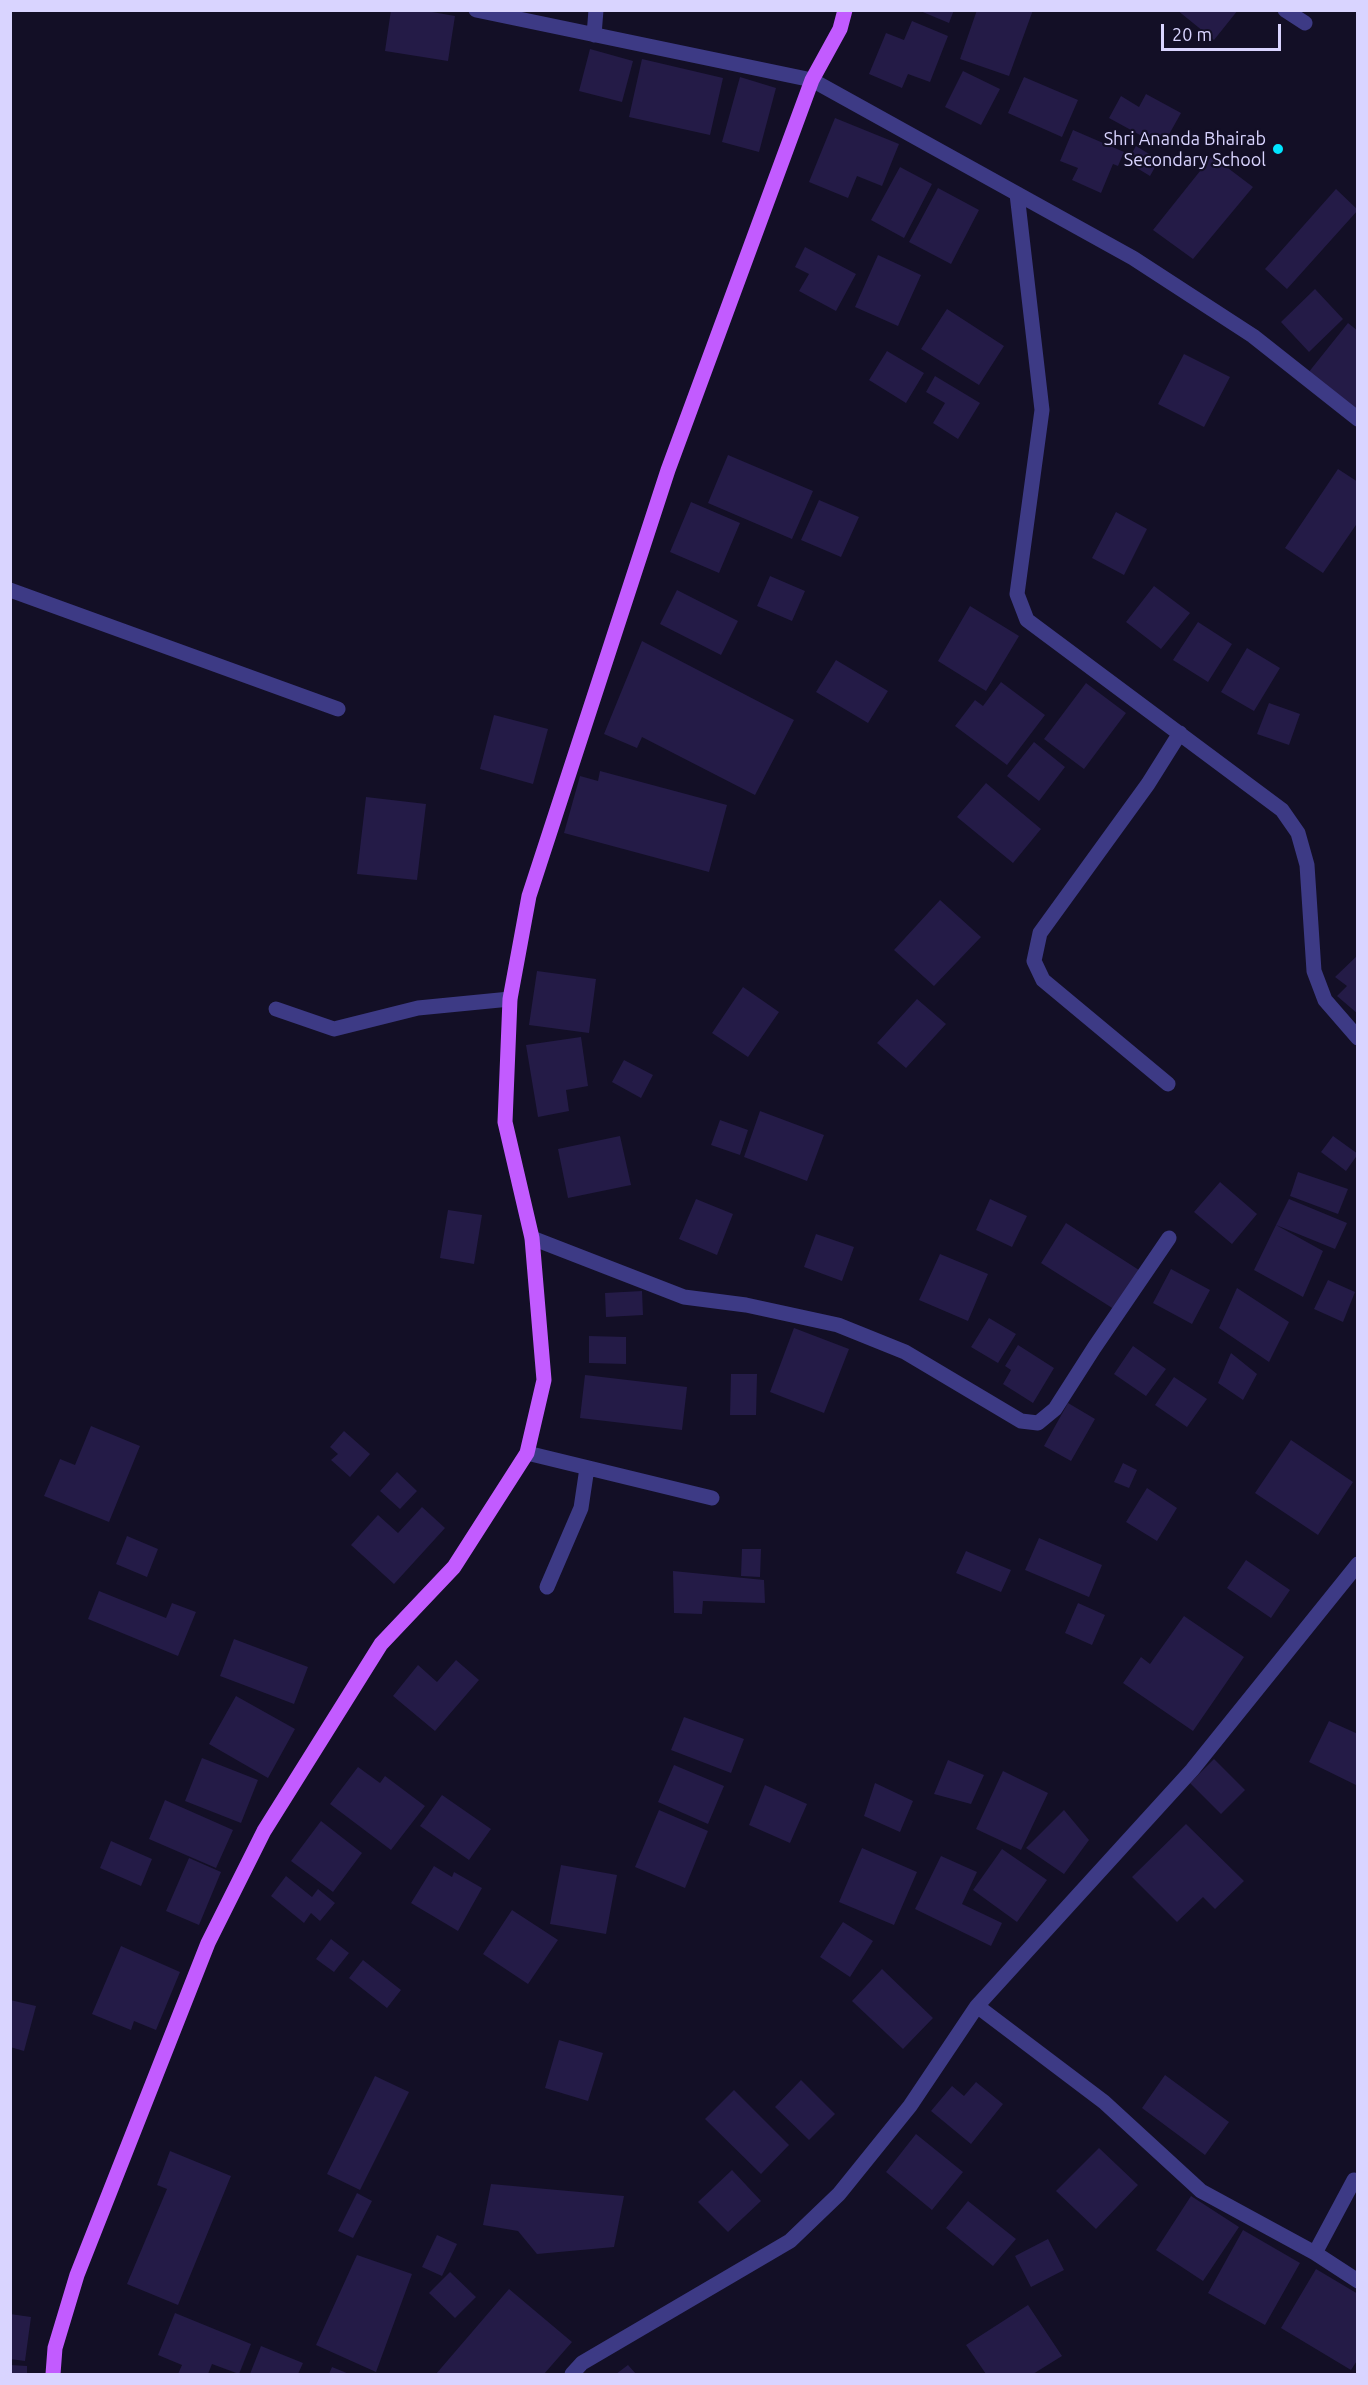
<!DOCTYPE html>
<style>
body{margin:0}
#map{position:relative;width:1368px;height:2385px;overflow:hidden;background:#130f26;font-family:Ubuntu,sans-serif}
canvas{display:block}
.frame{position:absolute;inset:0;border:12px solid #d9d4ff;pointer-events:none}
.scale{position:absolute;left:1161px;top:24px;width:120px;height:27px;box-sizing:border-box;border:3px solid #d9d4ff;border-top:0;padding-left:8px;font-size:18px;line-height:21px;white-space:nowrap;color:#d9d4ff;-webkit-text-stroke:4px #130f26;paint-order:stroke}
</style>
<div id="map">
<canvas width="1368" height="2385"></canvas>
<div class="frame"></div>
<div class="scale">20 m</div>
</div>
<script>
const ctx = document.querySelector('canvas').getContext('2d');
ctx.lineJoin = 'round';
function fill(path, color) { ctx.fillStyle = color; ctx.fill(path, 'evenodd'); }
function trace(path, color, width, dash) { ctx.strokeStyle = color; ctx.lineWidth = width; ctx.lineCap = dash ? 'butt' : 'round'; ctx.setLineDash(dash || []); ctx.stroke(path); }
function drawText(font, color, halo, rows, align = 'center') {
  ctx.font = font + ' Ubuntu,sans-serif'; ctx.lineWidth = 4.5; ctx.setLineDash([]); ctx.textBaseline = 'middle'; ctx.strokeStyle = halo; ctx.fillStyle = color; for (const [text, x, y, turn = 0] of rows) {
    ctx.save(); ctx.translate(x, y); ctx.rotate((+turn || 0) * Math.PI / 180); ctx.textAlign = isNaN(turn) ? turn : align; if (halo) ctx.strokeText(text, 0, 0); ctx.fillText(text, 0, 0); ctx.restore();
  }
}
fill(new Path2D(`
 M391,10H421L455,16L448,61L385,51Z
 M918,10H954L949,23Z
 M977,10H1033L1009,76L960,59Z
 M1177,10H1238L1214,40Z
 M912,21L948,36L930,82L908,74L902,88L869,74L886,33L904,40Z
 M590,49L633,61L622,102L579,91Z
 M642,59L723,78L710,135L629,117Z
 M963,71L1000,89L981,125L945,107Z
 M740,77L776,88L759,152L722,142Z
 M1024,77L1078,100L1062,137L1008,113Z
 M1146,94L1181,113L1162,147L1109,118L1121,96L1139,107Z
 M835,118L899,144L882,186L857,176L848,198L809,182Z
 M1073,130L1124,152L1118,166L1113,164L1101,193L1072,180L1078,168L1060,161Z
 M1136,146L1159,160L1150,176L1127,162Z
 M1212,156L1253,187L1193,259L1153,230Z
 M900,167L932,184L904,238L871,220Z
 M938,188L979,210L951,264L909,242Z
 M1336,189L1358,210L1287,289L1265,269Z
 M805,247L856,274L836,311L799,291L809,274L795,267Z
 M878,255L921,275L898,326L855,307Z
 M1315,289L1343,319L1309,352L1281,322Z
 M947,309L1004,346L979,385L921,349Z
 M1348,323L1358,331V413L1308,373Z
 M887,351L924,373L906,403L869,380Z
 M1184,354L1230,377L1204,427L1158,404Z
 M935,376L980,403L958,439L933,423L945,403L926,392Z
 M728,455L813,491L792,539L708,503Z
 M1338,469L1358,482V522L1323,573L1285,548Z
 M819,500L859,517L841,557L801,540Z
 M691,502L740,523L719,573L670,552Z
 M1116,512L1147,529L1124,575L1092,558Z
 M770,576L805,591L792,621L757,606Z
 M1154,586L1190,613L1161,649L1126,622Z
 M677,590L738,621L721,655L660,624Z
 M970,606L1019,636L986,691L938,661Z
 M1198,622L1232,644L1208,682L1173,660Z
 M642,641L794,720L755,795L642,737L637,748L604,734Z
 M1247,648L1280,668L1254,711L1221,692Z
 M836,660L888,691L868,723L816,692Z
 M1001,682L1045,715L1007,765L955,726L975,700L983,706Z
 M1086,683L1126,713L1084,769L1044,739Z
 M1269,703L1300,714L1289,745L1257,734Z
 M494,715L548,729L533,784L480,769Z
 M1034,742L1065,767L1039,801L1007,776Z
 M600,771L727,805L709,872L564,833L580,776L598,781Z
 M986,783L1041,829L1013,863L957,817Z
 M366,797L426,804L417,880L357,874Z
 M940,900L981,937L934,986L894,950Z
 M1358,955V1014L1337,996L1347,986L1335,977Z
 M537,971L596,979L589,1033L529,1025Z
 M743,987L779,1012L748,1057L712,1033Z
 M917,999L946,1024L906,1068L877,1043Z
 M581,1037L588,1086L566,1090L569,1111L538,1117L526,1045Z
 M624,1060L653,1075L641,1098L612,1082Z
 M760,1111L824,1135L807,1181L744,1157Z
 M720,1120L748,1130L740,1155L711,1145Z
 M620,1136L631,1185L568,1198L558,1149Z
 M1333,1136L1358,1154L1346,1171L1321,1152Z
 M1298,1172L1348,1189L1338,1214L1290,1196Z
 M1220,1182L1257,1214L1232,1244L1194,1212Z
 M696,1199L733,1214L717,1255L679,1239Z
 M990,1199L1027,1216L1012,1247L976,1230Z
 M1289,1199L1347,1223L1335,1249L1276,1225L1323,1251L1303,1297L1254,1270L1276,1225Z
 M448,1210L482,1215L474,1264L440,1258Z
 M1066,1223L1142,1272L1117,1311L1041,1263Z
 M816,1234L854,1247L842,1281L804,1267Z
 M940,1254L988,1274L968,1321L919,1300Z
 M1171,1269L1210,1290L1192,1324L1153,1303Z
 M1328,1280L1355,1292L1343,1322L1314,1309Z
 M1237,1288L1289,1322L1269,1362L1219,1328Z
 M642,1291L643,1315L606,1317L605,1293Z
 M989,1318L1016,1334L998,1363L971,1347Z
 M794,1328L849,1349L824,1413L770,1392Z
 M589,1336L626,1337V1364L589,1363Z
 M1018,1345L1054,1368L1033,1403L1003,1384L1011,1370L1005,1366Z
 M1133,1346L1166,1369L1146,1396L1114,1374Z
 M1231,1353L1257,1374L1243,1400L1218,1383Z
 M731,1374H757L756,1415H730Z
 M585,1375L687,1387L682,1430L580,1418Z
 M1174,1377L1207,1399L1187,1427L1155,1405Z
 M1068,1403L1095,1419L1071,1461L1044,1446Z
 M91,1426L140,1446L109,1522L44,1496L60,1459L75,1465Z
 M344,1431L370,1454L350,1477L331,1460L338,1454L330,1447Z
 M1291,1440L1353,1482L1318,1535L1255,1493Z
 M1123,1463L1137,1470L1129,1488L1114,1482Z
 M397,1472L417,1491L400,1509L380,1491Z
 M1147,1488L1177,1508L1157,1541L1126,1522Z
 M422,1507L445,1528L394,1584L351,1545L378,1515L398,1533Z
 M127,1536L158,1549L147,1577L116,1564Z
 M1039,1538L1102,1565L1089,1597L1025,1570Z
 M742,1549H761L760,1577L741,1576Z
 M966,1551L1011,1570L1001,1592L956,1573Z
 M1246,1560L1290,1590L1271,1618L1227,1588Z
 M673,1571L764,1580L765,1603L703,1601L702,1614L674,1613Z
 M99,1591L166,1618L172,1603L196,1612L178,1656L88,1619Z
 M1078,1603L1105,1615L1092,1645L1065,1633Z
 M1184,1616L1244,1657L1193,1731L1123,1683L1141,1657L1150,1664Z
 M234,1639L308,1667L294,1704L220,1676Z
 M456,1660L479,1680L435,1731L393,1696L418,1665L437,1682Z
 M236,1696L295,1729L268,1778L209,1744Z
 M684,1717L744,1739L731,1773L671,1750Z
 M1329,1721L1358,1734V1786L1309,1762Z
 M202,1758L258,1780L241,1823L185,1801Z
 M1214,1759L1245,1790L1221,1814L1190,1783Z
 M948,1760L984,1775L971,1804L934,1794Z
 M674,1765L724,1786L708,1824L658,1802Z
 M358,1767L380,1783L385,1776L425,1806L391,1850L330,1804Z
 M1003,1771L1048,1793L1021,1850L976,1829Z
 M875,1783L913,1801L900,1832L864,1816Z
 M765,1785L807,1804L790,1843L749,1825Z
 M442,1795L491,1829L469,1860L420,1826Z
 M165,1800L233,1830L216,1868L149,1839Z
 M659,1810L708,1831L685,1888L635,1867Z
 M1064,1810L1089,1840L1064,1874L1026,1848Z
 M321,1821L362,1853L333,1892L291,1861Z
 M1186,1824L1244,1881L1215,1909L1203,1897L1177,1922L1132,1877Z
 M111,1841L152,1859L141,1886L100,1868Z
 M862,1848L917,1872L894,1925L839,1902Z
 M1002,1849L1047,1880L1017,1922L973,1890Z
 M941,1856L977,1872L962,1904L1002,1923L991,1946L915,1909Z
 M189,1858L221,1872L199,1925L166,1911Z
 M561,1865L617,1875L606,1934L550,1924Z
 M434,1866L452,1877L454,1872L482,1888L458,1931L411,1903Z
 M286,1876L312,1897L318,1889L335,1903L320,1921L311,1913L304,1923L271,1896Z
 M512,1910L558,1940L528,1984L483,1954Z
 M843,1922L873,1941L850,1977L820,1957Z
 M331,1939L349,1953L334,1972L316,1959Z
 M121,1946L180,1972L156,2030L134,2021L131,2030L92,2014Z
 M363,1960L401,1990L387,2008L349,1978Z
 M882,1969L933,2018L903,2049L852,2001Z
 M10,2000L36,2006L24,2051L10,2047Z
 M559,2040L603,2053L588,2101L545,2088Z
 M1165,2075L1229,2122L1205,2155L1142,2108Z
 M375,2076L409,2092L360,2190L327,2174Z
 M801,2080L835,2114L809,2140L775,2107Z
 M976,2082L1003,2104L971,2144L931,2111L952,2086L964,2096Z
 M734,2090L789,2145L761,2174L705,2119Z
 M916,2134L963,2172L932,2210L886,2172Z
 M1099,2148L1138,2185L1096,2229L1056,2191Z
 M170,2151L231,2176L178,2305L127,2284L167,2189L157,2185Z
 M732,2170L761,2201L728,2232L698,2202Z
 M491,2184L624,2196L614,2247L537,2254L518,2231L483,2225Z
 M357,2193L372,2201L353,2238L338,2231Z
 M1191,2196L1239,2227L1203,2281L1156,2250Z
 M968,2201L1016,2239L993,2266L946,2228Z
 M1243,2230L1300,2263L1265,2325L1208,2293Z
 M437,2235L457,2244L442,2276L422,2267Z
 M1048,2239L1064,2270L1031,2287L1015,2256Z
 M357,2255L412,2274L376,2372L316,2345Z
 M1316,2269L1358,2294V2359L1351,2370L1281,2328Z
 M450,2272L476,2297L455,2318L429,2293Z
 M509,2289L572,2342L544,2374H436Z
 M1028,2305L1062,2356L1033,2374H986L966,2345Z
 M175,2313L251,2344L239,2374L212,2364L208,2374H178L182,2365L158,2355Z
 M10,2314L31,2317L25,2361L10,2359Z
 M261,2346L303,2363L298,2374H250Z
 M10,2365L27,2366V2374H10Z
 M628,2365L636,2374H616Z
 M332,2367L349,2374H329Z`), '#241b47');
trace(new Path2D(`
 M276,1009L334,1029L418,1008L510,999
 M527,1453L712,1498
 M547,1587L581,1508L587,1468`), '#3d3a85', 15);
trace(new Path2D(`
 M476,10L812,80L1133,258L1253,336L1358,419
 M1285,10L1305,23
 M594,35L596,10
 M1017,194L1042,410L1017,594L1027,620L1282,810L1298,833L1307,865L1314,971L1325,1000L1358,1038
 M10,590L338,709
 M1168,1084L1043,980L1034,961L1040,933L1148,784L1180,733
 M532,1238L684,1297L746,1305L838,1325L905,1352L1021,1421L1038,1423L1055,1409L1094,1348L1169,1238
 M977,2006L1104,2102L1201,2191L1315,2253L1358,2281
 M1315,2253L1354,2180
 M572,2374L582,2363L790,2241L839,2194L910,2106L977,2006L1192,1770L1358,1564`), '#3d3a85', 15);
trace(new Path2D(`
 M53,2374L55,2348L77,2275L208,1943L264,1831L381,1644L454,1567L527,1453L544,1380L532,1238L505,1122L510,999L529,896L668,470L812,80L840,29L845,10`), '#c25bff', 15);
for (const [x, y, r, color] of [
 [1278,149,6,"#00e5ff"]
]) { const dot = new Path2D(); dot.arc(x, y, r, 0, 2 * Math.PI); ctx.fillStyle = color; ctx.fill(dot); trace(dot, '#130f26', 2); }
drawText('18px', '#d9d4ff', '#130f26', [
 ["Shri Ananda Bhairab",1266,139],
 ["Secondary School",1266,160]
], 'right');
</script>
